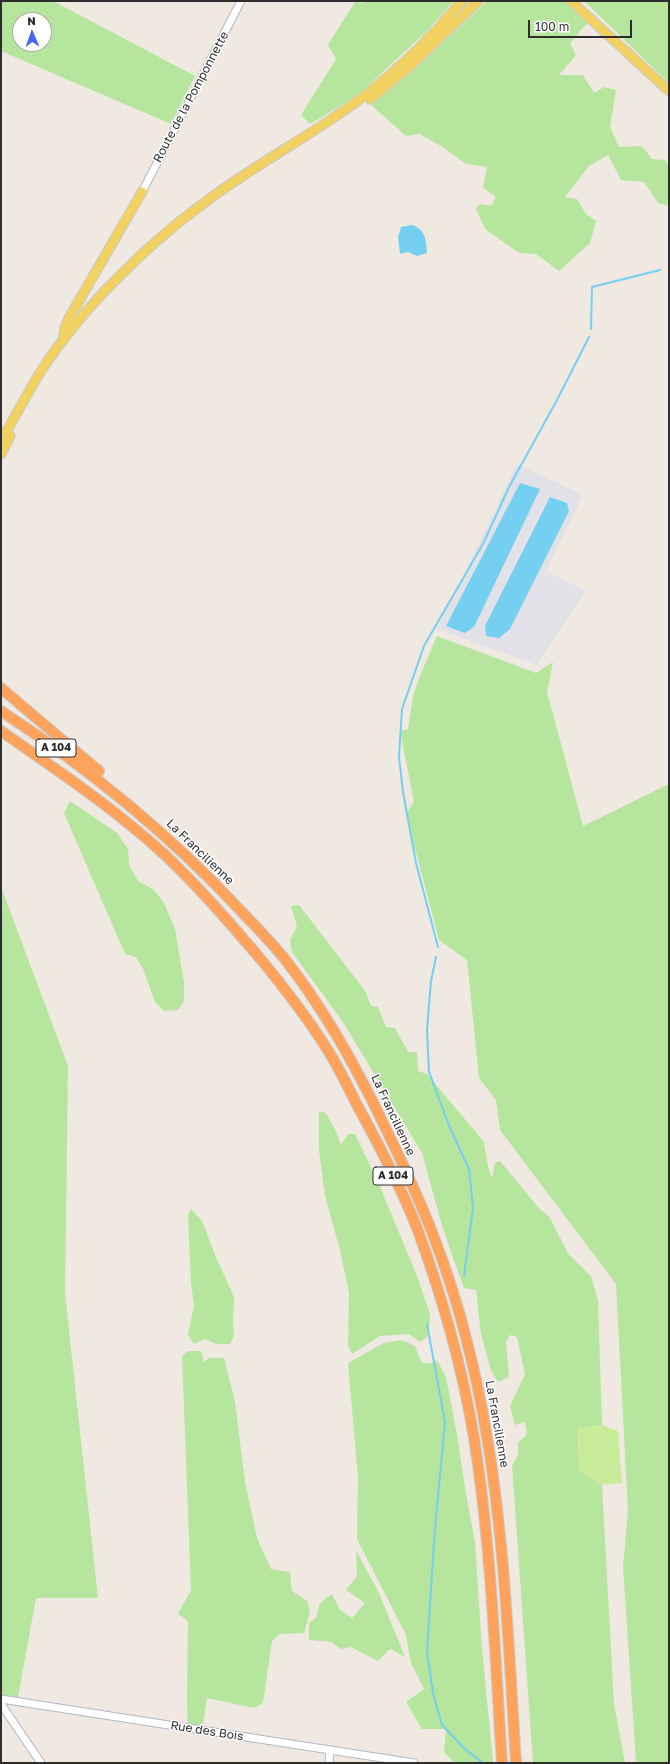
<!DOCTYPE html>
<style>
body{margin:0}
#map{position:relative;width:670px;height:1764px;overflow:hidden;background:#efe9e1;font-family:"Golos Text",sans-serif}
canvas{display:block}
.frame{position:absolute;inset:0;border:2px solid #2e2e2e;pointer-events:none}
.north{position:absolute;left:12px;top:12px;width:40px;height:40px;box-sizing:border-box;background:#fff;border:1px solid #ababab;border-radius:50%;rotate:358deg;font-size:11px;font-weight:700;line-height:16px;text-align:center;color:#2e2e2e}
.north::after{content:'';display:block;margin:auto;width:14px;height:18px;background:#4264fb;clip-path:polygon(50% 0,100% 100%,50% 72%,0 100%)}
.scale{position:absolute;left:528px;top:20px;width:104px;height:18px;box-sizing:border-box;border:2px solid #2e2e2e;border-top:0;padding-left:5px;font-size:12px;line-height:14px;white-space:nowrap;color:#2e2e2e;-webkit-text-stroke:3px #fff;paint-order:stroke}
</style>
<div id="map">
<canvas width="670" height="1764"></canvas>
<div class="frame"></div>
<div class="north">N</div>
<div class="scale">100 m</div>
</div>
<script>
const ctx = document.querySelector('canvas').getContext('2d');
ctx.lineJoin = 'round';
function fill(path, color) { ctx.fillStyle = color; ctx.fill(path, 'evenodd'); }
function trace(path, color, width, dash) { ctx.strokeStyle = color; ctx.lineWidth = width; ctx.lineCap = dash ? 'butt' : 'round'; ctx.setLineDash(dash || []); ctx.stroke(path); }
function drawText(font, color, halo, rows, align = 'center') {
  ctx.font = font + ' "Golos Text",sans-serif'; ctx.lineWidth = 3; ctx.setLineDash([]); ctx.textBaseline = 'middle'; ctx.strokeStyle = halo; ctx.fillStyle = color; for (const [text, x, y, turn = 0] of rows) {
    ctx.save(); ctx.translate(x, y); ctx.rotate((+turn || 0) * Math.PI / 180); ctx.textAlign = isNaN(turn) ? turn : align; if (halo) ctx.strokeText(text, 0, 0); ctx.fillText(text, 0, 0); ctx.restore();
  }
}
fill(new Path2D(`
 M517,464L583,495L546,571L586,591L537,665L437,629Z`), '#e3e1e8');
fill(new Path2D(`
 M1,1H53L195,76L171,124L1,51ZM20,20H44V44H20Z
 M364,1H454L427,31L357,96L310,124L301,115L336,59L328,45L355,2L363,3Z
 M487,1H566L589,21L570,43L576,55L559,75H583L594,93L604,87L616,90L610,127L619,147L642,146L652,159L665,160L669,166V206L658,203L644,182L621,180L608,155L589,166L565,197L577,199L586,214L596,221L590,243L559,271L536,254L519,253L485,229L476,209L480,204L491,206L496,197L483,188L487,167L466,164L441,146L419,134L406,136L370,104L416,68Z
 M584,1H669V83Z
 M437,636L536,673L553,662L547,692L583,826L669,784V1763H636L623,1566L628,1511L616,1284L500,1130L496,1100L479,1078L467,960L439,940L406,814L414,802L400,731L408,729L413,696L419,678Z
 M70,801L117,833L128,849L129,865L138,881L154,890L164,903L175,929L184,982V1001L178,1010L164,1011L155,1002L143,969L136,957L125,954L64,813Z
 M1,887L68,1066L65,1293L98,1598H36L18,1697L1,1695Z
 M299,905L366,992L371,1006L378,1007L386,1027L395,1028L408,1052H417L418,1071L427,1074L484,1142L488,1167L492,1178L495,1163L500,1161L538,1207L550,1218L569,1255L591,1276L598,1300L602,1425L578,1429L579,1470L602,1485L614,1704L625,1763H533L512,1466L518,1455V1443L527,1434L525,1422L515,1425L510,1406L525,1374L517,1337L510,1335L506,1342L509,1377L498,1382L491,1370L481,1334L476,1290L464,1288L443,1229L422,1153L343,1022L292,952L290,940L297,926L291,906Z
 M319,1111L326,1113L336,1132L341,1145L348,1134H355L378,1182L417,1276L430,1314L429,1335L420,1342L409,1334L380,1336L352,1354L348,1346L349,1293L340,1250L325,1196L319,1150Z
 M191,1209L202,1221L216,1257L234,1297L233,1320L234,1336L230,1344H216L205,1339L194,1344L188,1335L194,1305L191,1283L188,1215Z
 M402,1340L415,1346L421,1362L430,1364L437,1360L446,1377L457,1435L467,1500L475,1542L482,1649L493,1762L454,1763L444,1752L446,1729H422L406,1702L424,1689L411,1663L406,1635L357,1539L358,1478L348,1363L384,1343Z
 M188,1351H201L204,1362L209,1358H224L235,1402L245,1482L257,1538L271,1569L290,1572L292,1591L307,1601L310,1611L304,1633L280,1634L272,1641L263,1703L254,1708L207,1698L202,1730L188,1728L187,1704L188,1621L178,1614L191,1590L182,1356Z
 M356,1550L379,1593L405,1657L390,1649L378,1661L351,1647L341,1649L331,1642L309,1640V1623L316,1618L320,1603L332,1594L340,1610L352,1618L365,1603L346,1590L357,1576Z`), '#b6e59e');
fill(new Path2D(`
 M602,1425L618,1431L622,1483L602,1485L579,1470L578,1429Z`), '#c9ec9a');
fill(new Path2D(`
 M412,225C426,230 426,240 427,253L417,256L408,252L400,254L398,237L401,227Z
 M520,483L540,489L474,627L465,633L446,626Z
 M550,497L567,503L569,511L510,629L499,638L486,636L485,626Z`), '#75cff0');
trace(new Path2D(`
 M591,329L592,287L660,270
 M438,947L416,863L403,792L399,757L402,709L424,646L484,542L509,487L557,400L589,337
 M436,957L431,981L427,1030L429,1072L450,1128L469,1169L473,1208L464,1276
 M427,1324L445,1422L435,1528L427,1652L433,1693L442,1725L466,1750L483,1763`), '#75cff0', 2);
const minor = new Path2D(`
 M142,192L241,1
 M1,1699L414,1763
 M1,1704L41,1763
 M329,1763L330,1750`);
const major = new Path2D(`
 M571,1L669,91
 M370,99L409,67L478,1
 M63,340L65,327L69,318L142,192
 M1,442C14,418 27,394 41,371C82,308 147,244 208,200C259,162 316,133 367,94C401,67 434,35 462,1
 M1,454L10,436`);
const highway = new Path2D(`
 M1,688L99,771
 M1,711C90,769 170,835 242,912C256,927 271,942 284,958C325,1010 357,1068 385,1127C403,1164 421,1202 435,1240C459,1303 476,1371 487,1437C505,1545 509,1654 516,1763
 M1,731C57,770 114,808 165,855C200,888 232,925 263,962C286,990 308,1019 327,1049C338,1066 347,1085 356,1103C378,1143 400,1185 417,1228C442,1296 462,1366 474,1438C491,1545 495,1654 502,1763`);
trace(minor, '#b4b7c1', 9);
trace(major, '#c9c9c9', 11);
trace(highway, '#c9c9c9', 12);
trace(minor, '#fff', 7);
trace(major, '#f2d163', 9);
trace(highway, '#ffa35c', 10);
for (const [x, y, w] of [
 [56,748,40],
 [393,1176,40]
]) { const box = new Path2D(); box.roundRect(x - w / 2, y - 9, w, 18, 3); ctx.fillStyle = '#fff'; ctx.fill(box); trace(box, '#2e2e2e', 1); }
drawText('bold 11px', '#2e2e2e', null, [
 ["A 104",56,748],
 ["A 104",393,1176]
]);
drawText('12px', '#2e2e2e', '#fff', [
 ["Route de la Pomponnette",191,97,-62],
 ["La Francilienne",200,852,44],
 ["La Francilienne",393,1115,65],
 ["La Francilienne",497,1424,80],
 ["Rue des Bois",207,1731,9]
]);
</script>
